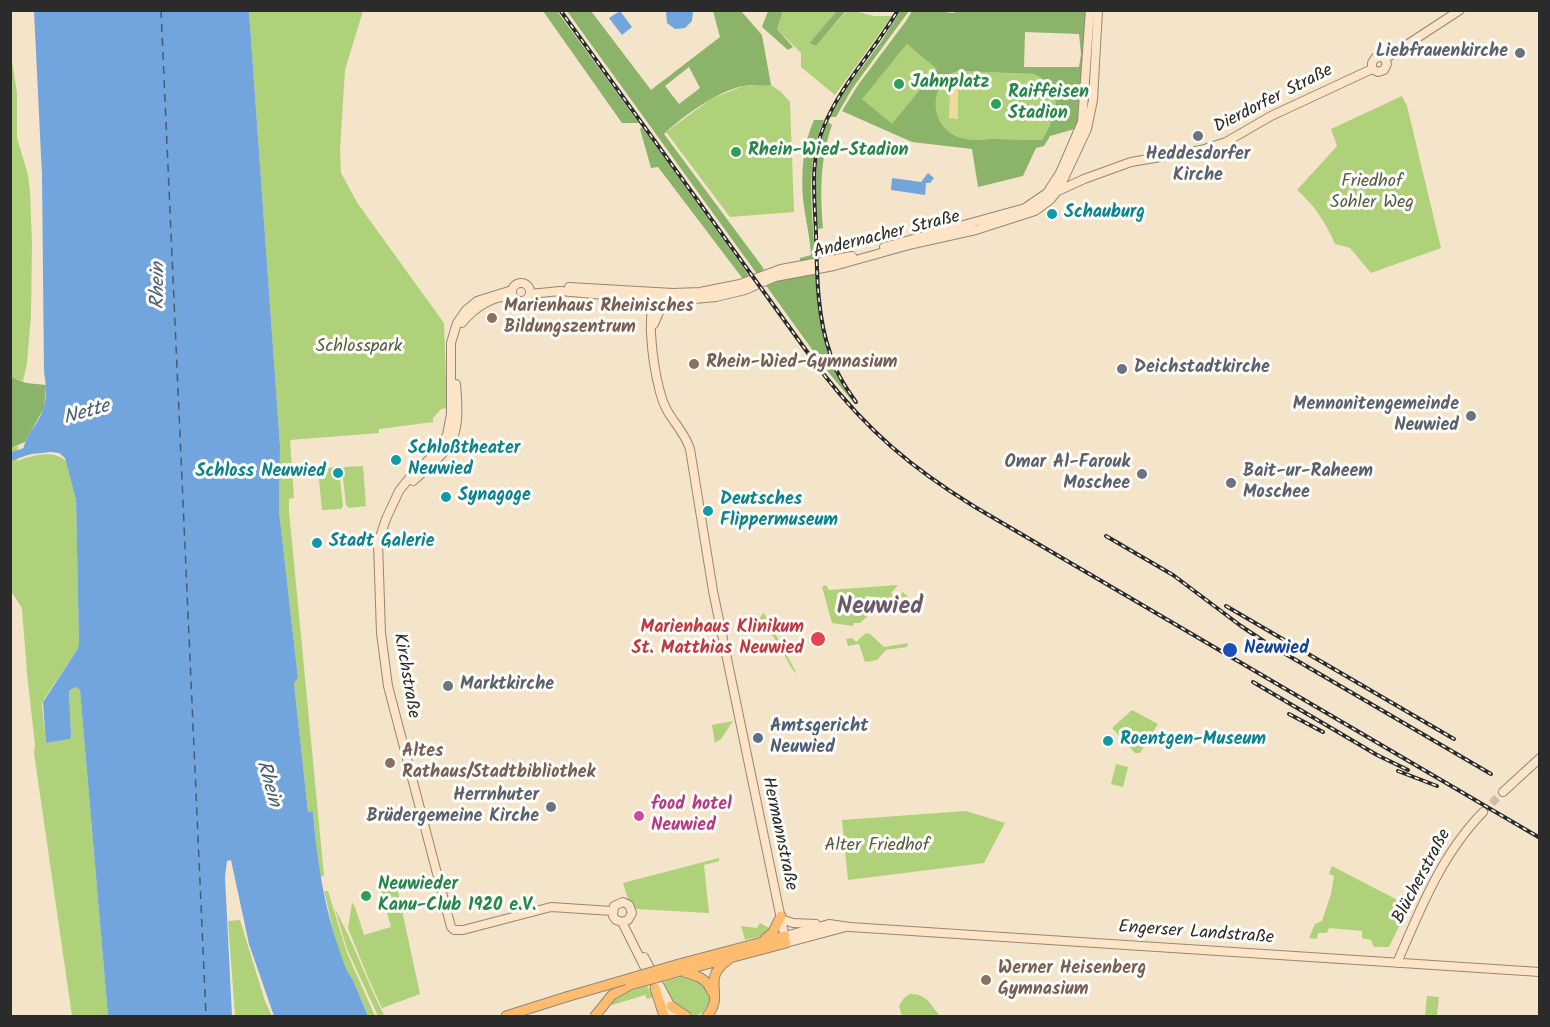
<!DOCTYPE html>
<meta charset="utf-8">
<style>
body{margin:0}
#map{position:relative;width:1550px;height:1027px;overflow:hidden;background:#f4e4ca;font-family:Kalam,sans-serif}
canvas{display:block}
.frame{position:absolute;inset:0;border:12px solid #2b2b2b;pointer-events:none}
</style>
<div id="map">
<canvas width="1550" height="1027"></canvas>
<div class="frame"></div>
</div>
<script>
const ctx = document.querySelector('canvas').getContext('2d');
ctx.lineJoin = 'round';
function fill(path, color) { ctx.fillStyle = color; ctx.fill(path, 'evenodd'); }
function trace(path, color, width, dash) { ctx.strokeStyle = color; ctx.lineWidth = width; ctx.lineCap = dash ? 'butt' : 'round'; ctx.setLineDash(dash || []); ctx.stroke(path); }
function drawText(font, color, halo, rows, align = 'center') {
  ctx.font = font + ' Kalam,sans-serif'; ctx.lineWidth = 6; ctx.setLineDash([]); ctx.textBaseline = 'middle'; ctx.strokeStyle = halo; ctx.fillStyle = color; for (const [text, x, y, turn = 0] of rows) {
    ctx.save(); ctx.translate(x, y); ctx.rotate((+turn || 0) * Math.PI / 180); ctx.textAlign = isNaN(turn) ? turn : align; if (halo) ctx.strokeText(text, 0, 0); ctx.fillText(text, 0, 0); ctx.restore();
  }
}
fill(new Path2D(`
 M249,11H363L345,70L340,150L341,173L358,204L444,323L447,408L441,409L433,418V422L379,429V433L290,440L294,498L289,499V511L324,876L319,877L313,812H308L294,683L298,678L279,511L280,446Z
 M783,11H838L809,43L816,46L846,12L855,11L874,16H892L835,95L801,67V53L777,29Z
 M907,44L938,69L892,125L861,99Z
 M10,48L17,93V138L28,175L30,191L32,244L31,315L27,363L23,381L10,377Z
 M958,71L1035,74C1067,87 1056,117 1042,140C1026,140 1010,139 995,139C984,139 972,141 962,138C942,133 932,113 937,94C940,83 946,74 958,71Z
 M771,85L781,92L790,102L794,212L730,217L666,132L711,99L743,86Z
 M1402,96L1407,106L1441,248L1371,273L1350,248L1335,244C1326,223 1315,206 1297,190L1337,146L1331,129Z
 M18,446L17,461C33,456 52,449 66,461L76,500L79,644L77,650L44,699L42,704L46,743L70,739L71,735L69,691L75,687L80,690L108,1016H72L34,753L35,745L27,673L22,608L11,591L10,448Z
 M363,466L366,506L349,508L346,505L342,469L345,467Z
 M337,467L339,470L343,506L341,509L322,510L318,469Z
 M826,585L829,590L898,585L891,593L897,598L903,592L909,598L896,610L883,598L866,596L864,606L871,613L860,623H854L853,626L832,623L822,587Z
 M764,613L797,674L792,669L779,645L761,620L760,617Z
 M866,633L870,634L884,647L908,643L907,647L886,650L877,660L865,662L859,644L848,646L846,639L852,638L856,642Z
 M1132,710L1158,724L1140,753H1135L1112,728Z
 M733,721L721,739L715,743L712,725Z
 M1116,764L1128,767L1123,787L1111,784Z
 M966,811L1005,823L984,863L848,880L842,820Z
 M719,858V861L704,865L709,913L636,909L628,899L623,883Z
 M1332,866L1409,906L1389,947H1374L1371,940L1362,938V931L1329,928L1327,933H1318L1317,939L1309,938L1315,924L1322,921L1331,894L1334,876L1329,874Z
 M397,887L420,994L382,1008L369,980L348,928L352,903L355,907L364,935L391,927L381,891Z
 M324,891H328L347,953L375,1016H368L353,980C336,961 331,915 324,891Z
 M335,909C354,943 366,980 384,1015L378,1016L347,949Z
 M240,920L265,1001L272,1016H235L228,921Z
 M760,923L773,930L762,936L745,940L741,926L757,928Z
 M686,976L704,982L710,997C709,1003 707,1009 701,1013C684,1024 669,998 662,986L665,981Z
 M647,986L653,997L647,999L645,995L612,1005L611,1001L622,993Z
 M910,994C926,993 931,1005 940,1016H902L899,1006L904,998Z
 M1427,996L1439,997L1437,1016H1425Z`), '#afd17a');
fill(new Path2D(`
 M838,10L849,11L845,12L816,46L809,43Z
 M929,10L953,13L961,10L1087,11L1078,128L1050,136L1044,146L1036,148L1023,176L978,187L972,149L912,142L842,111L858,85L906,21L912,11ZM1025,32L1079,34L1081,54L1079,67H1024ZM907,44L937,69L892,124L862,99ZM958,71L1034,74C1067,87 1056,117 1042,140C1026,140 1010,139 995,139C984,139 972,141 962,138C942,133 932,113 937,94C940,83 946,74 958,71Z
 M543,11H557L639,123H622Z
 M567,11H591L651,90L720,37L713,11H741L762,35L771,85C761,87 752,84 743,86C716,92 683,116 664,134L764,269L757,274ZM689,67L700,88L679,104L665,86Z
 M768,11H783L777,29L793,47L788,50L762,27Z
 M900,11H909L852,89L836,117H830L845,90L881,42Z
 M814,120H824C804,163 813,213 815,258L800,261V258L811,255C810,236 805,217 803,199C801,172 803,144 814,120Z
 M828,122L832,125C820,159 820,192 823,228L818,229C816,192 812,155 828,122Z
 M642,127L750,277L743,279L658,167L651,168L640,129Z
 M816,273C819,327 824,357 854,403L829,373L765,284L781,278Z
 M11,377L26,383L46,385L44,408L25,442L11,448Z`), '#8bb36a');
fill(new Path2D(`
 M950,88H958V119L949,118Z`), '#eeda9e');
fill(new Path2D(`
 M34,11H249L280,446L279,511L298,678L294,683L308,812H313C317,861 324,908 341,955C344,964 347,973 353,980L368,1016H274L249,944L231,860L227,861L225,877L232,1016H108L80,690L75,687L69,691L71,735L70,739L46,743L43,702L77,650L79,644L76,500L65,458L59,453L51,452L23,455C22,437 40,424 44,406C47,395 46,383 44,372L42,176Z
 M620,11L632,27L622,35L609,18Z
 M666,11H693L692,21L685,28L675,29L667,23Z
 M928,173L934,178L930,183H926L925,195L891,190L892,178L921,182Z`), '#72a5de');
trace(new Path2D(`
 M10,457L33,449`), '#72a5de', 8);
trace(new Path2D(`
 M161,10L206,1016`), '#475c73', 1.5, [8, 6]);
trace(new Path2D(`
 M1483,812L1503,792`), '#ccbfaa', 8, [8, 4]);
const secondary = new Path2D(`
 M1385,59L1460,10
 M1372,69L1378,72L1384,70L1387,64L1385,59
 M1372,69V63L1375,58L1381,57L1385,59
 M1058,191L1084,179L1131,162L1201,150L1226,142L1271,116L1372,69
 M884,247L1025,208L1047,193L1060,173L1082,122L1090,10
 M512 292a9 9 0 1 1 18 0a9 9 0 1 1-18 0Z
 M569,287L673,293L700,292L740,284L781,269L852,256
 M512,290L477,301L466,310L457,323L451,343V414L447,435L435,454L411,476L399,491L386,519L378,543L381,633L388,686L451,927L454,930H463L551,907L612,911
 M648,292C654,306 650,318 651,333C652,353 655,373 660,392C666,418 683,427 690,449L713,591L786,943L846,927
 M530,294L560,291L672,301L716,297L745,290L775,277L834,266L913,244L976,230L1035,211L1050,200L1059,189L1087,129L1093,100L1098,10
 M462,323C474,308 493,295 513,296
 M654,324L661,308L672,301
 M413,481C454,445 461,441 456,384
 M1503,792L1540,758
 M781,919L793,923L816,924
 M622,922L628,920L632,913L629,905L623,902L614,906L613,916L616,920L622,922L650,978
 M785,936L829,924L850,927L1540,972
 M644,957L676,1016
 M1397,963C1420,909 1442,854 1483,812
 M661,999L671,1016`);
const highway = new Path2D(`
 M764,940L773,932L781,916
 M679,964L785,936
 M681,971L786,943
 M683,972C696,975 707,978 712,992
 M655,988L664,1016
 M671,1006L686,1016
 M506,1016L566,997
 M595,1016L612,995L630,985
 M707,1016C726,995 700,979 728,960`);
trace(secondary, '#90887a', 10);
trace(highway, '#90887a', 11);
trace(secondary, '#fee4c6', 8);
trace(highway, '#fdbc70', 9);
const rail = new Path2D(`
 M560,10L821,371C868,431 910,467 975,507L1540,838
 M856,402C845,387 835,371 830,353C817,316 817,274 816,235C815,199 809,161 824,126C842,83 875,50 898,10
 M1106,536L1173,575L1241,626L1265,642L1491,774
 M1226,606L1454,739
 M1253,682L1377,755L1408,770
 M1289,714L1323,732
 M1398,771L1437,786`);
trace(rail, '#2b2b2b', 4);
trace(rail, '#fdfcf7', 1.5, [4.5]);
const highwayBridge = new Path2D(`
 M630,985L681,971
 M566,997L679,964`);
trace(highwayBridge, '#90887a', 11, []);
trace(highwayBridge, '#fdbc70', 9);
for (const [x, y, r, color] of [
 [1520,53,6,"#6b7280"],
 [899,84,6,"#2e9e5b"],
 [996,104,6,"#2e9e5b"],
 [1198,136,6,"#6b7280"],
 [736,152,6,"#2e9e5b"],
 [1052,214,6,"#0f9aa8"],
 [492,318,6,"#8d6e63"],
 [694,364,6,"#8d6e63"],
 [1122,369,6,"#6b7280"],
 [1471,416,6,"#6b7280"],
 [396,460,6,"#0f9aa8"],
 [338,473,6,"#0f9aa8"],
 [1142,474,6,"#6b7280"],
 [1231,483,6,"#6b7280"],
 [446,497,6,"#0f9aa8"],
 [708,511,6,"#0f9aa8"],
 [317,543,6,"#0f9aa8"],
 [818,639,8,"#e0444e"],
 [1230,650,8,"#1a4fb4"],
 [448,686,6,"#6b7280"],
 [758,738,6,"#5c6f8a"],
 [1108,741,6,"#0f9aa8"],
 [390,763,6,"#8d6e63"],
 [551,807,6,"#6b7280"],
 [639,816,6,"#d1479c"],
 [366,896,6,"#2e9e5b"],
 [986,980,6,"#8d6e63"]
]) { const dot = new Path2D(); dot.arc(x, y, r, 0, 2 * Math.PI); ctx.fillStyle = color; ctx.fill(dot); trace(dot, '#fdfcf7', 2); }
drawText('bold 18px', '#5b616d', '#fdfcf7', [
 ["Liebfrauenkirche",1508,53],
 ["Heddesdorfer",1198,156,"center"],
 ["Kirche",1198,177,"center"],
 ["Deichstadtkirche",1134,369,"left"],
 ["Mennonitengemeinde",1459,406],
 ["Neuwied",1459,427],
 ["Omar Al-Farouk",1130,464],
 ["Moschee",1130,485],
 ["Bait-ur-Raheem",1243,473,"left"],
 ["Moschee",1243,494,"left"],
 ["Marktkirche",460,686,"left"],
 ["Herrnhuter",539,797],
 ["Brüdergemeine Kirche",539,818]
], 'right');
drawText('bold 18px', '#27864d', '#fdfcf7', [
 ["Jahnplatz",911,84],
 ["Raiffeisen",1008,94],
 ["Stadion",1008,115],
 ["Rhein-Wied-Stadion",748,152],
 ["Neuwieder",378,886],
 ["Kanu-Club 1920 e.V.",378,907]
], 'left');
drawText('18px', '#2b2b2b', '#fdfcf7', [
 ["Dierdorfer Straße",1274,100,-27],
 ["Andernacher Straße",887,236,-14],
 ["Kirchstraße",405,676,80],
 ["Hermannstraße",778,834,78],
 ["Blücherstraße",1423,877,-62],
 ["Engerser Landstraße",1196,934,4]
]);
drawText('18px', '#535d43', '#fdfcf7', [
 ["Friedhof",1372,183],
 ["Sohler Weg",1372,204],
 ["Schlosspark",359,348],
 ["Alter Friedhof",877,847]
]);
drawText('bold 18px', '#0d838f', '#fdfcf7', [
 ["Schauburg",1064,214],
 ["Schloßtheater",408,450],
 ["Neuwied",408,471],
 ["Schloss Neuwied",326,473,"right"],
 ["Synagoge",458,497],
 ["Deutsches",720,501],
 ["Flippermuseum",720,522],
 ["Stadt Galerie",329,543],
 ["Roentgen-Museum",1120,741]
], 'left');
drawText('bold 18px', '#785e54', '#fdfcf7', [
 ["Marienhaus Rheinisches",504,308],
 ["Bildungszentrum",504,329],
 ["Rhein-Wied-Gymnasium",706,364],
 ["Altes",402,753],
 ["Rathaus/Stadtbibliothek",402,774],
 ["Werner Heisenberg",998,970],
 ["Gymnasium",998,991]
], 'left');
drawText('bold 18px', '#be3a42', '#fdfcf7', [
 ["Marienhaus Klinikum",804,629],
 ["St. Matthias Neuwied",804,650]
], 'right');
drawText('bold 18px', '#164399', '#fdfcf7', [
 ["Neuwied",1244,650]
], 'left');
drawText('bold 18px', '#4e5e75', '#fdfcf7', [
 ["Amtsgericht",770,728],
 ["Neuwied",770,749]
], 'left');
drawText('bold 18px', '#b23c85', '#fdfcf7', [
 ["food hotel",651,806],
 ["Neuwied",651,827]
], 'left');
drawText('italic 20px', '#475c73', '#fdfcf7', [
 ["Rhein",160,286,-89],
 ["Nette",87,414,-16],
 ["Rhein",267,784,74]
]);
drawText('bold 24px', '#6c596a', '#fdfcf7', [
 ["Neuwied",880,609]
]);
</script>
